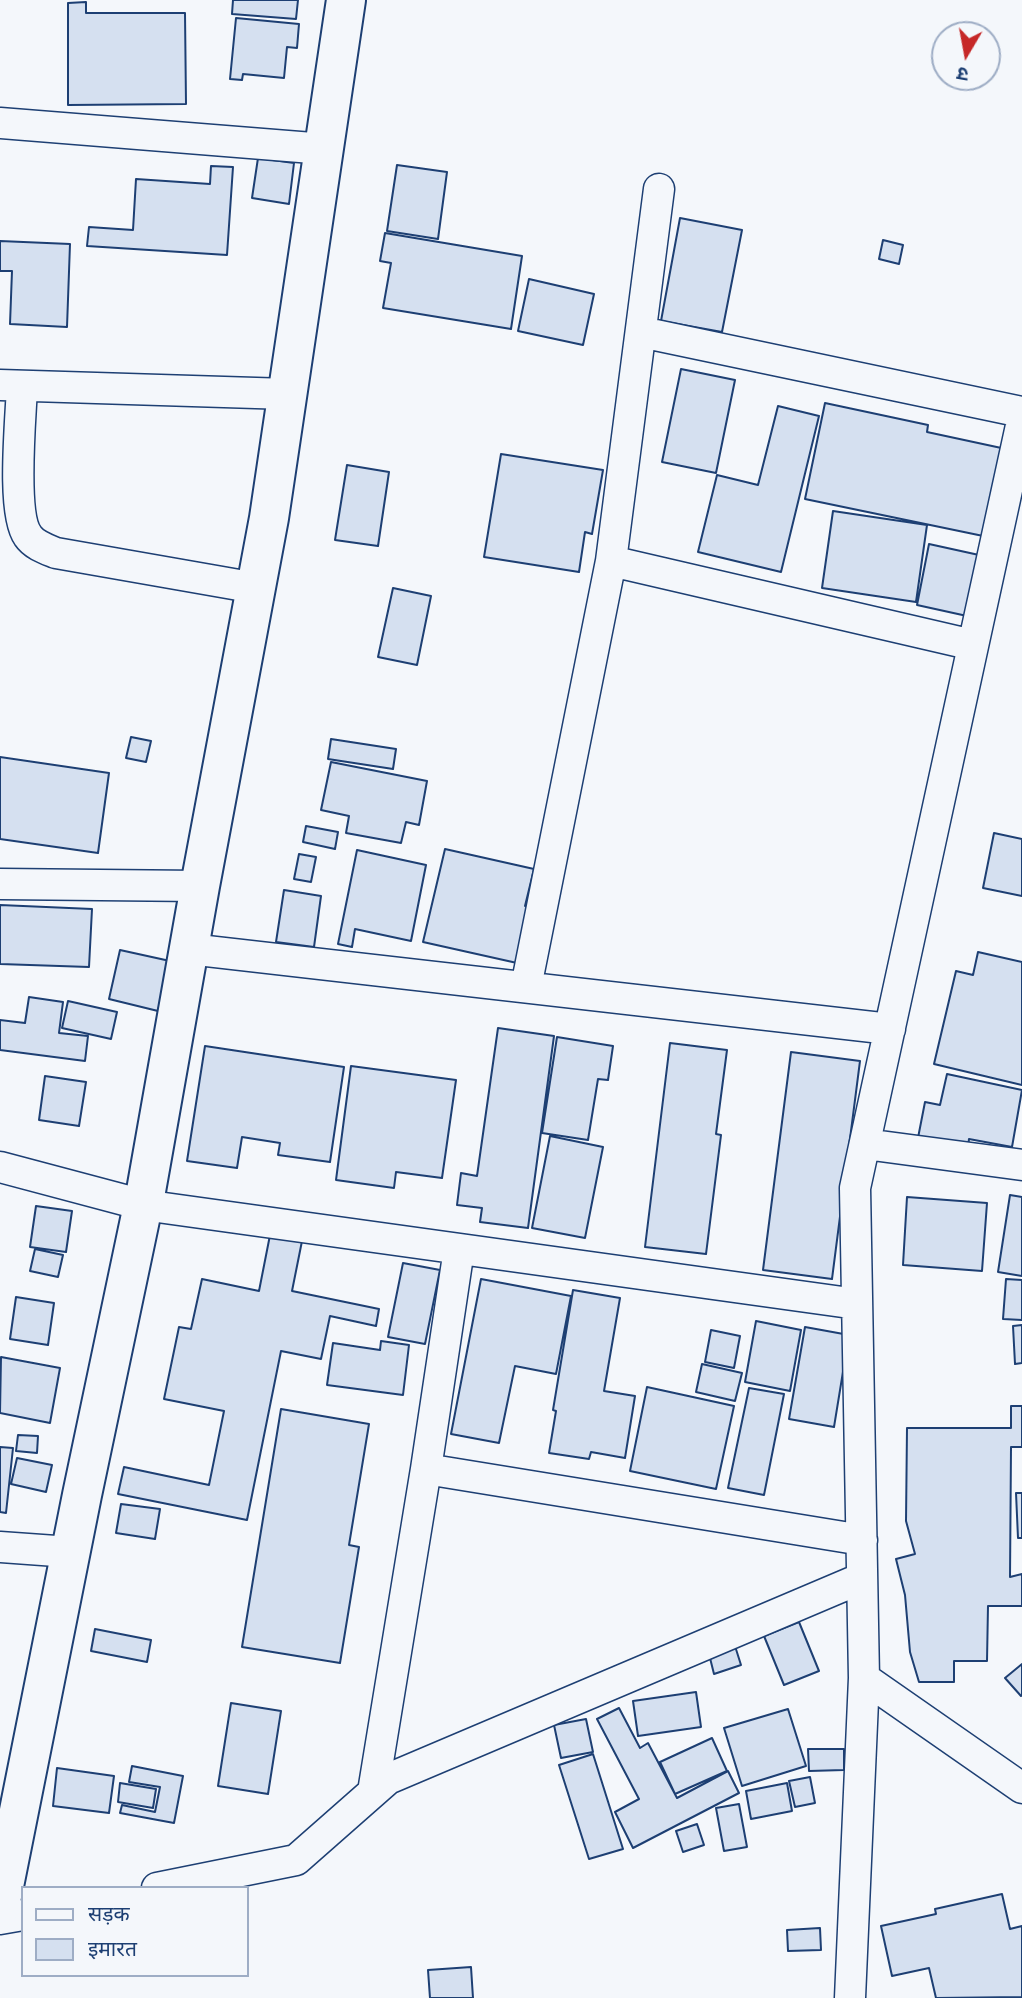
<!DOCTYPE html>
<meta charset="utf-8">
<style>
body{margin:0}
#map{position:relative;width:1022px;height:1998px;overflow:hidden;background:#f4f7fb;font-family:Commissioner,"Noto Sans Devanagari",sans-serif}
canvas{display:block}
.legend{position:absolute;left:21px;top:1886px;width:228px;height:91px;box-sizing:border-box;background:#f4f7fb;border:2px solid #9eadc5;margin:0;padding:9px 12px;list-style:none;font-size:21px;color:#1d3f73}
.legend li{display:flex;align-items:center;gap:14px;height:35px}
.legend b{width:35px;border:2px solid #9eadc5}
.north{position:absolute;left:931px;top:21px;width:70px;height:70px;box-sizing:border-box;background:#f4f7fb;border:2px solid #9eadc5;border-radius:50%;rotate:190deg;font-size:19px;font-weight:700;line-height:28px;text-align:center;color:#1d3f73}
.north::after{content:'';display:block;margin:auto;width:24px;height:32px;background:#c62828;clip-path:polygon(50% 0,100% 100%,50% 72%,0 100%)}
</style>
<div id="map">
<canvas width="1022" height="1998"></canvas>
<ul class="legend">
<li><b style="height:9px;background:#f4f7fb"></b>सड़क</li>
<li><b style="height:19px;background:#d5e0f0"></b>इमारत</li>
</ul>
<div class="north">उ</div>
</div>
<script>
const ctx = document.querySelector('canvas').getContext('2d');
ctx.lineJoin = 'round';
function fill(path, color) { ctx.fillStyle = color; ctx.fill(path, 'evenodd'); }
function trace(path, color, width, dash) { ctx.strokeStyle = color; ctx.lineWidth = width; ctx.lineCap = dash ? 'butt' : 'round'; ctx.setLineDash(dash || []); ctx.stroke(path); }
const building = new Path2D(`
 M233,0H298L296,19L232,14Z
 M86,2V13H185L186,104L68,105V3Z
 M236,18L299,24L297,48L287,47L284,78L243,74L242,80L230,79Z
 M258,158L294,163L289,204L252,198Z
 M397,165L447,172L438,239L387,231Z
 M211,166L233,167L227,255L87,246L89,227L133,230L136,179L210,184Z
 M680,218L742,230L722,332L661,321Z
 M385,233L522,256L511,329L383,308L391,263L380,261Z
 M883,240L903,245L899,264L879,259Z
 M0,241L70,244L67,327L10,324L12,271H0Z
 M529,279L594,294L583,345L518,331Z
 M681,369L735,380L716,473L662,462Z
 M825,403L928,425L927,432L1006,449L988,537L805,499Z
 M778,406L819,416L781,572L698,552L717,475L758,485Z
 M501,454L603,470L592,534L585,532L579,572L484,557Z
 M347,465L389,472L378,546L335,540Z
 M833,511L927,525L916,602L822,588Z
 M929,544L979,555L967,616L917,605Z
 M393,588L431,596L417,665L378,657Z
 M131,737L151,741L146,762L126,758Z
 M331,739L396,749L393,769L328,759Z
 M0,757L109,773L98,853L0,839Z
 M331,762L427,781L419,825L406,822L401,843L346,833L349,816L321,810Z
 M306,826L338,832L335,849L303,842Z
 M994,833L1022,839V896L983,888Z
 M445,849L534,869L525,906L538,909L517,963L423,942Z
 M357,850L426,865L411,941L355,929L352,947L338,944Z
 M299,854L316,857L311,882L294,879Z
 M284,890L321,896L314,947L276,942Z
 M0,905L92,909L89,967L0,964Z
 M120,950L170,961L158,1011L109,999Z
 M978,952L1022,962V1085L934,1064L956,971L973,975Z
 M29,997L63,1002L59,1033L88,1036L85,1061L0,1050V1020L25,1023Z
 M68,1001L117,1012L111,1039L62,1028Z
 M498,1028L554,1036L528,1228L480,1222L482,1208L457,1205L461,1173L477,1176Z
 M557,1037L613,1046L608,1080L598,1079L588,1140L542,1133Z
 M670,1043L727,1050L716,1134L721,1135L706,1254L645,1247Z
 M205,1046L344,1067L330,1162L278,1155L280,1143L242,1137L237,1168L187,1161Z
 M791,1052L860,1061L832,1279L763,1270Z
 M351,1066L456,1080L442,1178L396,1172L394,1188L336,1180Z
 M947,1074L1022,1090L1012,1147L969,1139L967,1154L917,1143L925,1102L940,1105Z
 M45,1076L86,1082L79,1126L39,1120Z
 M550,1136L603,1147L585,1238L532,1228Z
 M1010,1195L1022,1197V1276L998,1272Z
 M907,1197L987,1203L982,1271L903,1265Z
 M36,1206L72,1211L66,1252L30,1247Z
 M271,1230L303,1236L292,1291L379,1309L376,1326L330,1316L321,1359L281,1351L247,1520L118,1494L124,1467L209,1485L224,1411L164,1399L179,1327L191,1329L202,1279L259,1291Z
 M35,1249L63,1255L58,1277L30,1271Z
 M403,1263L440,1270L425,1344L388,1337Z
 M481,1279L571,1296L556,1374L515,1366L499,1443L451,1434Z
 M1006,1279L1022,1280V1320L1003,1319Z
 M573,1290L620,1298L604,1391L635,1396L625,1458L591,1452L589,1459L549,1453L556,1411L553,1410Z
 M16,1297L54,1303L48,1345L10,1339Z
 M756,1321L801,1330L790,1391L745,1382Z
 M1022,1325V1363L1015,1364L1013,1326Z
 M805,1327L849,1335L834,1427L789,1419Z
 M711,1330L740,1336L734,1368L705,1362Z
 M381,1341L409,1345L403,1395L327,1385L333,1343L380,1350Z
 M1,1357L60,1368L50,1423L0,1413Z
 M702,1364L742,1373L735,1401L696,1392Z
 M647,1387L734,1406L716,1489L630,1471Z
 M749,1388L784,1394L764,1495L728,1488Z
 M1011,1406H1022V1447H1011L1010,1577L1022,1574V1606H988L987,1661H954V1682H919L910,1652L905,1595L896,1559L915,1554L906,1521L907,1428H1011Z
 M281,1409L369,1424L349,1545L359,1547L340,1663L242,1647Z
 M18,1435L38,1436L37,1453L16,1451Z
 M0,1447L13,1448L6,1513L0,1512Z
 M17,1458L52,1465L46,1492L11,1484Z
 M1016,1493H1022V1538H1018Z
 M121,1504L160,1509L155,1539L116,1533Z
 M799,1622L819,1671L784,1685L764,1636Z
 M95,1629L151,1640L147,1662L91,1651Z
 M735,1646L741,1665L714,1674L709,1654Z
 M1022,1664V1695L1021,1696L1005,1678Z
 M696,1692L701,1727L638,1736L633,1701Z
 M231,1703L281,1711L268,1794L218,1786Z
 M619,1708L640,1748L648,1743L677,1798L728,1771L739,1793L633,1848L615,1812L639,1799L597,1719Z
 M788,1709L806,1766L742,1786L724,1728Z
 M586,1719L593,1752L561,1758L554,1725Z
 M712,1738L727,1771L675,1794L660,1762Z
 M808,1749H844V1770L809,1771Z
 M593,1754L623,1849L589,1859L559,1765Z
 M132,1766L183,1776L174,1823L120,1813L122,1805L155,1812L160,1787L129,1782Z
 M57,1768L114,1776L109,1813L53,1806Z
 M810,1777L815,1803L795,1807L789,1781Z
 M120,1783L156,1789L153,1808L118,1802Z
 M787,1783L792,1811L751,1819L746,1791Z
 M739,1804L747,1847L724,1851L716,1808Z
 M697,1824L704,1845L683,1852L676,1831Z
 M1002,1894L1010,1929L1022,1926V1997L936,1998L929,1968L892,1976L881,1926L936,1914L935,1909Z
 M820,1928L821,1950L788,1951L787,1930Z
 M471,1967L473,1998H430L428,1970Z`);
fill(building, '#d5e0f0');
trace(building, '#1d3f73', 2);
const street = new Path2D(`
 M0,123L325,149
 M641,332L1022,412
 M0,385L288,394
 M22,386C21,417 11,513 28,536C34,545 46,549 56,553L256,588
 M1022,421L855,1188L864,1678L1022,1788
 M611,561L659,189
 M0,884L200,886
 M189,949L890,1029
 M526,987L611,561L973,645
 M865,1144L1022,1165
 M0,1167L143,1205L857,1304
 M426,1469L459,1249
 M0,1547L70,1552
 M373,1792L426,1469L862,1540
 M157,1888L296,1860L388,1779L862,1578
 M0,1919L23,1915
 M850,1998L864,1678`);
const secondary = new Path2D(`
 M0,1906L82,1495L146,1191L200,886L269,518L346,0`);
trace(street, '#1d3f73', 33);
trace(secondary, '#1d3f73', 42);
trace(street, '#f4f7fb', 30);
trace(secondary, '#f4f7fb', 38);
</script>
